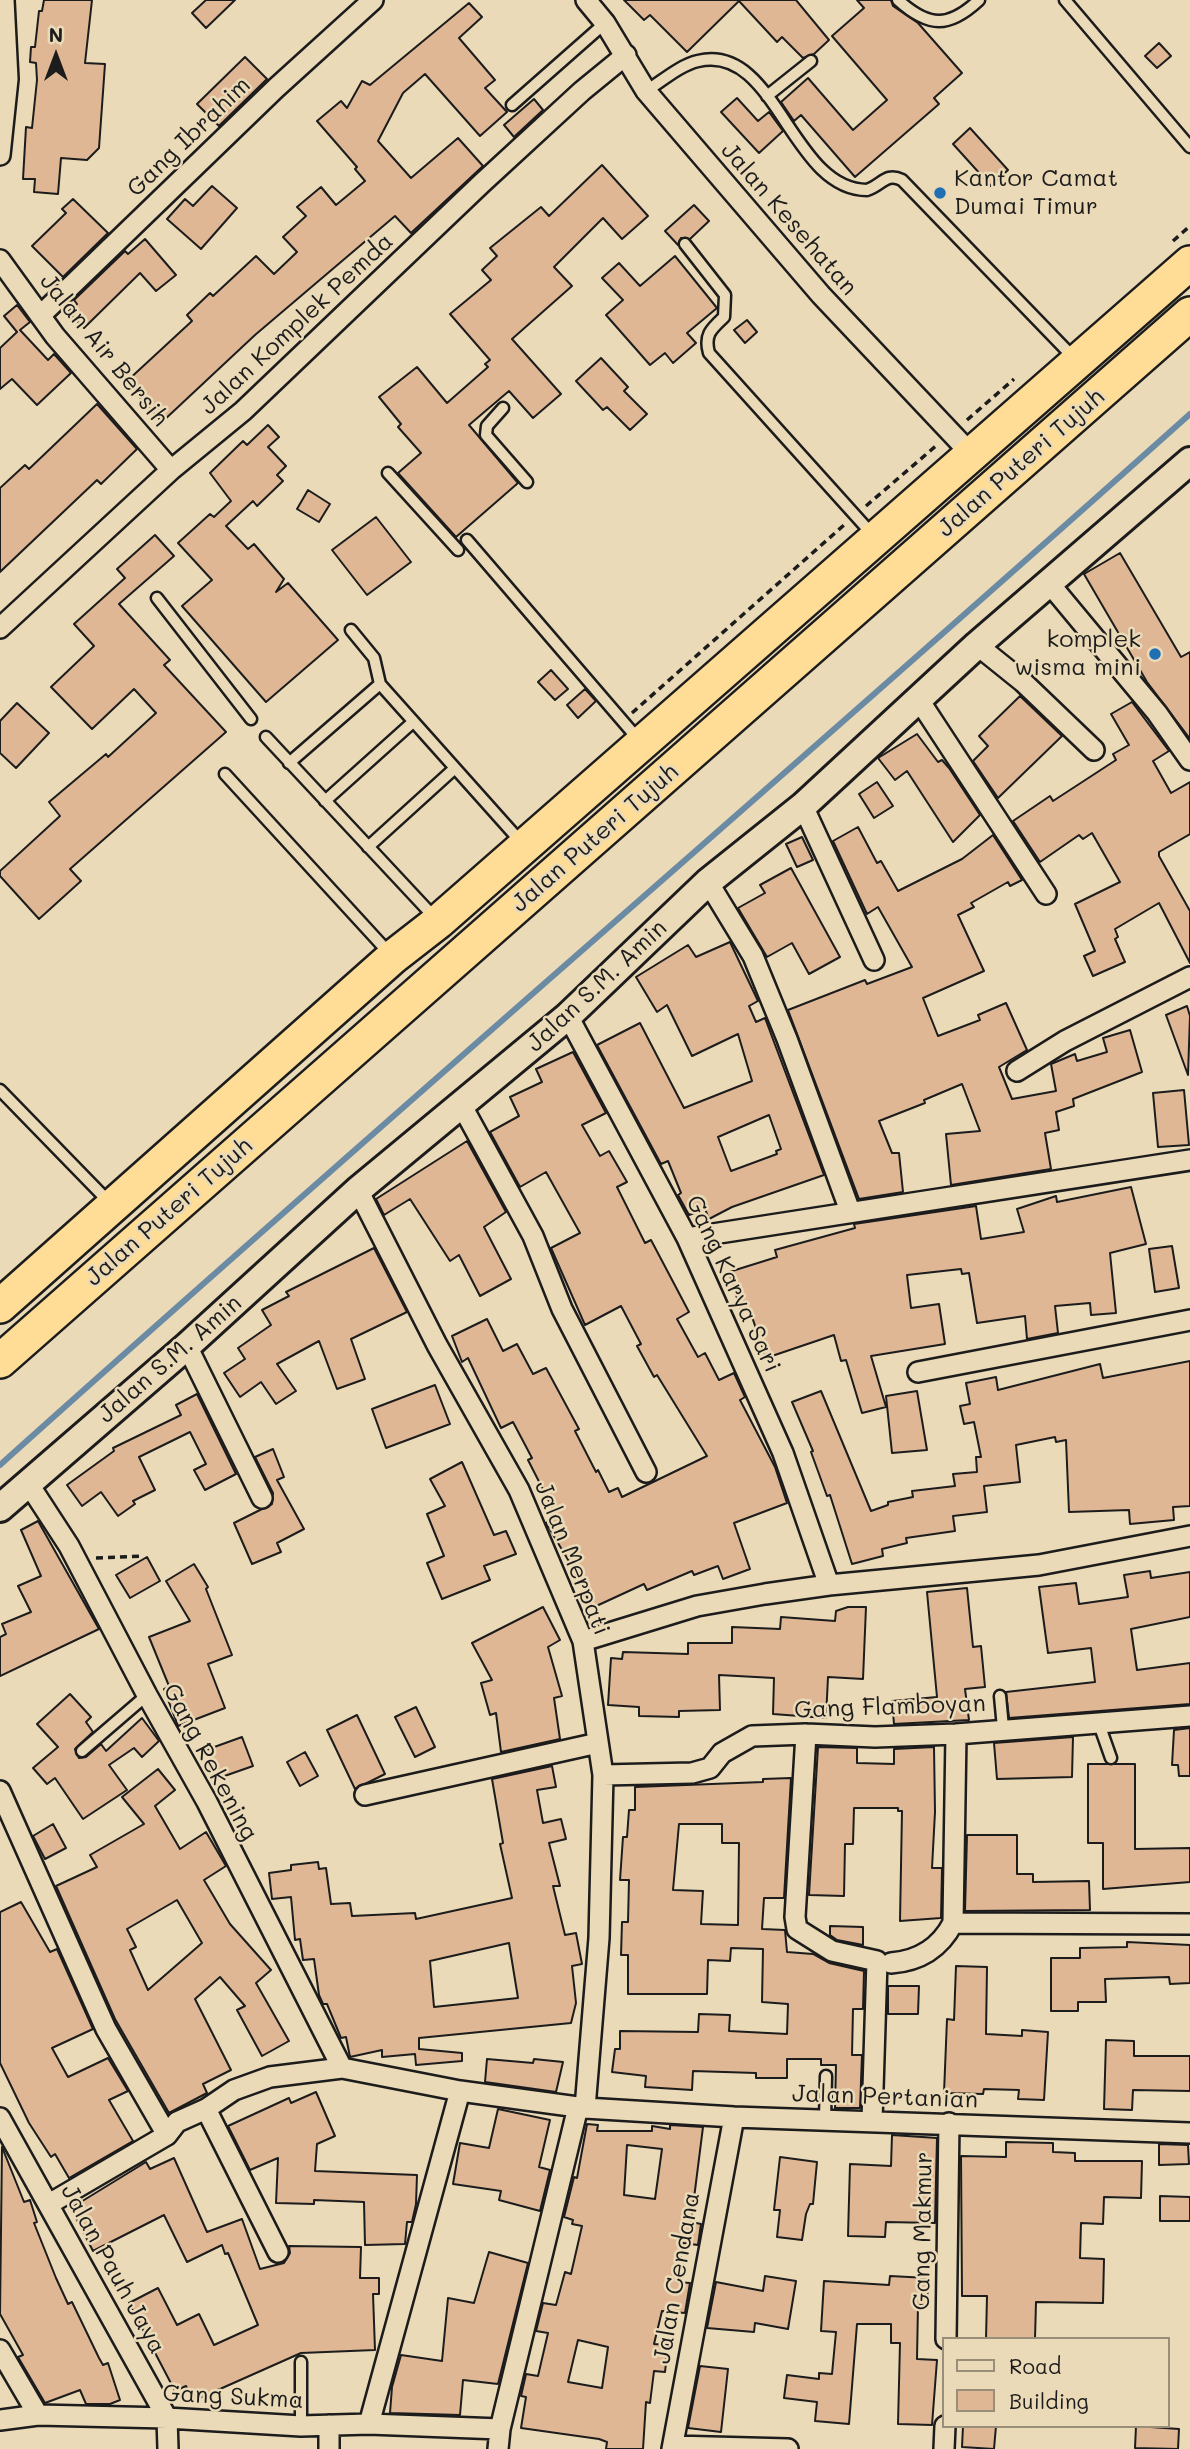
<!DOCTYPE html>
<style>
body{margin:0}
#map{position:relative;width:1190px;height:2449px;overflow:hidden;background:#ebdab7;font-family:Mali,sans-serif}
canvas{display:block}
.legend{position:absolute;left:942px;top:2337px;width:228px;height:91px;box-sizing:border-box;background:#ebdab7;border:2px solid #988e79;margin:0;padding:9px 12px;list-style:none;font-size:21px;color:#1c1c1c}
.legend li{display:flex;align-items:center;gap:14px;height:35px}
.legend b{width:35px;border:2px solid #988e79}
.north{position:absolute;left:21px;top:21px;width:70px;height:70px;-webkit-text-stroke:5px #ebdab7;paint-order:stroke;rotate:0deg;font-size:19px;font-weight:700;line-height:28px;text-align:center;color:#1c1c1c}
.north::after{content:'';display:block;margin:auto;width:24px;height:32px;background:#1c1c1c;clip-path:polygon(50% 0,100% 100%,50% 72%,0 100%)}
</style>
<div id="map">
<canvas width="1190" height="2449"></canvas>
<ul class="legend">
<li><b style="height:9px;background:#ebdab7"></b>Road</li>
<li><b style="height:19px;background:#dfb795"></b>Building</li>
</ul>
<div class="north">N</div>
</div>
<script>
const ctx = document.querySelector('canvas').getContext('2d');
ctx.lineJoin = 'round';
function trace(path, color, width, dash) { ctx.strokeStyle = color; ctx.lineWidth = width; ctx.lineCap = dash ? 'butt' : 'round'; ctx.setLineDash(dash || []); ctx.stroke(path); }
function fill(path, color) { ctx.fillStyle = color; ctx.fill(path, 'evenodd'); }
function drawText(font, color, halo, rows, align = 'center') {
  ctx.font = font + ' Mali,sans-serif'; ctx.lineWidth = 5; ctx.setLineDash([]); ctx.textBaseline = 'middle'; ctx.strokeStyle = halo; ctx.fillStyle = color; for (const [text, x, y, turn = 0] of rows) {
    ctx.save(); ctx.translate(x, y); ctx.rotate((+turn || 0) * Math.PI / 180); ctx.textAlign = isNaN(turn) ? turn : align; if (halo) ctx.strokeText(text, 0, 0); ctx.fillText(text, 0, 0); ctx.restore();
  }
}
trace(new Path2D(`
 M0,1465C394,1111 796,767 1190,414`), '#6b8aa3', 6);
const building = new Path2D(`
 M44,0H92L85,63L105,64L99,148L87,160L61,158L58,194L34,192L35,179H23L26,127L32,128L37,80L36,63L30,62L31,47H35L39,11H42Z
 M206,0H235L206,28L192,13Z
 M624,0H796L829,40L814,54L803,58L782,37L777,42L739,1L687,52L650,15L644,20Z
 M857,0H891L893,6L918,23L962,73L934,98L939,104L855,177L801,115L794,121L781,102L808,78L853,130L887,100L832,36L864,8Z
 M469,3L482,17L459,38L495,80L485,88L507,112L480,136L425,74L403,93L378,141L411,178L458,138L483,166L411,233L395,216L255,335L162,422L126,382L192,321L187,315L210,293L213,296L256,256L274,274L297,252L283,237L306,216L297,207L321,187L336,205L365,181L355,169L357,167L317,121L341,101L347,108L362,81L370,85Z
 M1159,43L1171,56L1157,68L1145,56Z
 M245,57L267,79L219,126L197,104Z
 M737,98L758,121L769,112L783,131L759,153L721,112Z
 M534,99L543,110L514,137L504,125Z
 M970,128L1008,170L991,186L953,144Z
 M602,165L648,216L622,239L603,218L554,267L572,286L512,339L561,394L533,418L509,391L469,425L518,483L456,537L398,473L421,453L398,427L401,424L379,397L417,367L447,403L488,367L485,364L490,360L450,314L491,280L482,270L497,256L490,248L541,207L549,216Z
 M212,186L237,208L201,249L167,219L185,199L193,206Z
 M73,199L108,233L63,277L32,246L66,213L62,209Z
 M694,205L709,221L690,239L681,238L678,245L665,231Z
 M145,239L176,275L156,291L140,273L84,328L68,312L77,304L74,300L125,251L128,254Z
 M675,256L717,308L687,333L696,343L673,363L665,353L650,365L606,315L623,300L602,278L619,263L640,286Z
 M17,305L30,322L20,330L48,360L54,354L71,373L37,405L12,379L0,389V348L17,332L4,316Z
 M747,320L757,332L745,343L734,330Z
 M601,358L628,387L624,391L647,414L630,430L607,407L603,410L576,381Z
 M97,404L137,449L101,484L97,480L0,572V488L25,465L29,469Z
 M268,425L279,437L268,447L286,466L277,475L283,481L257,506L253,501L226,526L248,549L254,544L284,579L276,592L288,583L338,640L266,702L182,606L212,580L178,543L210,514L214,517L231,501L210,473L243,441L247,445Z
 M308,490L330,504L319,522L297,509Z
 M376,517L411,562L367,595L332,550Z
 M155,535L174,556L119,604L170,660L164,665L226,732L70,869L81,881L39,919L0,876V871L60,816L49,802L106,754L108,757L156,713L134,689L92,729L51,687L94,646L74,624L125,578L117,569Z
 M1120,553L1181,657L1190,652V739L1147,682L1084,574Z
 M551,670L568,689L555,700L538,682Z
 M585,689L596,701L578,718L567,705Z
 M1020,696L1062,736L998,798L973,761L988,746L979,736Z
 M1132,702L1169,751L1153,761L1171,793L1190,782V834L1159,852V856L1190,911V963L1159,903L1115,929L1118,937L1115,939L1125,962L1093,976L1084,956L1095,951L1075,904L1120,882L1092,833L1083,839L1079,835L1040,862L1013,821L1050,796L1053,801L1116,760L1113,754L1129,745L1111,714Z
 M17,703L49,733L16,768L0,753V721Z
 M917,734L938,762L942,760L949,768L980,815L953,842L907,771L895,780L878,758Z
 M877,782L893,806L874,818L859,794Z
 M858,827L877,863L881,861L898,891L962,859L993,835L1022,880L1010,886L1008,882L971,903L974,907L958,915L984,971L923,998L938,1036L980,1020L978,1015L1006,1003L1027,1050L999,1067L1012,1099L1056,1091L1051,1064L1075,1054L1077,1061L1107,1052L1103,1038L1130,1030L1142,1072L1073,1099L1074,1106L1056,1112L1059,1130L1045,1133L1051,1169L951,1185L946,1134L980,1131L962,1084L924,1100L925,1103L879,1121L892,1153H899L903,1192L859,1199L788,1010L865,980L867,984L912,967L878,907L867,914L833,841Z
 M802,837L813,860L797,867L786,844Z
 M791,868L840,957L809,974L792,943L767,957L738,908L765,893L760,885Z
 M730,942L758,1001L749,1006L756,1022L765,1018L824,1175L732,1207L709,1219L705,1209L689,1215L678,1195L681,1193L668,1161L661,1164L597,1045L640,1023L684,1108L752,1081L738,1034L692,1056L667,1005L657,1012L636,977L688,945L696,957ZM769,1115L781,1149L776,1151L777,1154L731,1171L718,1137Z
 M1187,1006L1190,1016L1188,1075L1166,1015Z
 M573,1052L606,1113L582,1125L600,1156L609,1151L627,1182L617,1187L645,1243L651,1240L689,1312L677,1319L698,1357L705,1353L719,1380L734,1373L745,1397L740,1400L775,1467L787,1503L734,1523L750,1569L723,1579L718,1566L694,1575L692,1571L647,1590L644,1584L592,1608L576,1573L546,1523L557,1517L528,1460L532,1458L513,1422L501,1428L468,1358L462,1362L452,1336L487,1319L503,1351L517,1344L533,1374L546,1368L579,1429L575,1431L596,1472L598,1470L609,1492L618,1488L622,1497L707,1456L657,1375L654,1377L637,1346L641,1344L621,1306L585,1325L551,1248L580,1233L546,1172L520,1187L490,1132L519,1116L510,1097L542,1082L536,1069Z
 M1184,1090L1189,1145L1158,1147L1153,1093Z
 M467,1141L506,1212L484,1227L511,1279L480,1296L459,1255L450,1261L410,1199L384,1215L376,1199Z
 M1131,1187L1146,1244L1110,1253L1116,1313L1091,1315L1090,1303L1055,1306L1058,1333L1027,1339L1025,1316L977,1323L969,1273L962,1274L961,1269L907,1275L911,1308L939,1304L945,1344L871,1356L886,1407L862,1413L846,1360L841,1361L834,1335L766,1358L749,1308L741,1311L729,1272L777,1257L775,1250L855,1228L854,1224L976,1206L981,1239L1024,1232L1017,1209L1056,1196L1057,1202Z
 M1172,1246L1179,1288L1155,1292L1149,1249Z
 M374,1248L407,1312L351,1339L365,1379L337,1389L319,1341L277,1364L296,1391L276,1404L261,1382L240,1397L224,1373L245,1359L238,1348L271,1325L262,1310L289,1296L286,1292Z
 M1190,1361V1506L1173,1507L1174,1520L1130,1524L1129,1510L1069,1512L1066,1440L1056,1442L1055,1437L1016,1445L1020,1482L984,1486L987,1512L953,1516L955,1531L906,1538L907,1543L882,1549L883,1556L852,1564L830,1495L827,1496L811,1452L813,1451L792,1402L821,1391L871,1511L888,1505V1502L913,1497L912,1491L955,1486L953,1474L977,1472L976,1457H981L974,1422L964,1424L960,1406L970,1404L966,1383L996,1377L998,1390L1100,1364L1103,1378Z
 M435,1385L450,1424L386,1448L372,1409Z
 M917,1391L927,1450L892,1453L886,1396Z
 M197,1394L236,1474L205,1490L194,1470L206,1464L190,1432L139,1457L155,1490L133,1501L135,1504L118,1516L101,1492L82,1506L67,1485L114,1451L113,1448L181,1415L176,1405Z
 M273,1449L284,1477L277,1480L304,1529L277,1543L281,1552L252,1564L234,1523L272,1504L273,1493L255,1457Z
 M462,1462L494,1535L506,1531L516,1554L484,1566L490,1580L442,1599L427,1563L444,1556L427,1514L445,1506L430,1479Z
 M38,1521L99,1629L0,1676V1637L6,1634L2,1624L31,1612L18,1586L41,1576L21,1530Z
 M147,1557L160,1581L130,1598L116,1575Z
 M194,1564L208,1587L206,1589L232,1655L208,1664L225,1708L178,1726L164,1689L169,1686L149,1637L190,1621L166,1581Z
 M1150,1571L1151,1578L1190,1572V1617L1131,1629L1137,1670L1190,1663V1704L1009,1718L1006,1692L1095,1682L1091,1648L1048,1653L1039,1587L1076,1583L1079,1604L1128,1597L1124,1575Z
 M967,1588L973,1647L981,1646L985,1687L965,1689L969,1720L894,1724L892,1701L937,1697L927,1592Z
 M543,1607L560,1640L548,1647L562,1696L554,1698L560,1739L501,1752L496,1713L490,1715L481,1683L492,1680L472,1643Z
 M848,1607H866L863,1679L828,1677L826,1718L773,1714L774,1678L719,1675L720,1710L679,1711V1717L639,1716V1707L608,1705L611,1658L622,1659L623,1652L688,1654V1643H732V1627L780,1629L781,1617L835,1621L836,1611Z
 M70,1694L91,1717L86,1722L93,1732L75,1749L79,1758L86,1757L101,1744L106,1751L142,1718L159,1741L142,1757L134,1748L109,1765L127,1790L83,1819L55,1778L47,1784L33,1768L58,1747L37,1724Z
 M416,1707L435,1747L415,1757L395,1717Z
 M357,1715L385,1774L355,1789L327,1730Z
 M1190,1728V1776H1179L1178,1765H1172L1174,1730Z
 M242,1737L253,1766L216,1779L206,1750Z
 M1073,1737L1072,1777L997,1779L994,1743Z
 M818,1747L857,1748V1763L894,1764V1749L934,1747L935,1812L932,1868H942L941,1918L900,1921L902,1811H898V1808H854L853,1844H845L844,1896L809,1895Z
 M305,1752L318,1776L300,1786L287,1762Z
 M1088,1764H1135V1849L1190,1848V1882L1103,1889V1843H1088Z
 M552,1766L556,1787L537,1790L543,1823L561,1819L566,1839L549,1843L560,1886H553L565,1935L576,1933L582,1964L572,1966L576,2003L571,2023L419,2038V2049L462,2053V2061L416,2065L415,2054L382,2057V2050L350,2057L346,2037L341,2038L327,2004H323L319,1995L314,1959L303,1960L300,1939L295,1940L291,1897L272,1899L269,1873L291,1870V1865L318,1862L319,1869L326,1868L331,1904L350,1903L352,1916L415,1913L416,1919L512,1898L500,1844L503,1843L492,1779ZM509,1943L518,1998L434,2007L430,1961Z
 M158,1769L175,1790L155,1806L180,1849L206,1832L226,1866L204,1880L230,1924L271,1970L256,1983L289,2041L262,2056L237,2010L245,2006L220,1977L195,1999L231,2070L203,2084L207,2093L169,2113L115,2019L56,1886L97,1867L90,1855L144,1824L122,1797ZM177,1900L202,1943L148,1990L130,1950L136,1947L127,1929Z
 M791,1778L784,1898H764L762,1929L785,1930L787,1952L813,1954L829,1963L864,1971L863,2009H853L852,2055H862L860,2108H835L836,2065H821V2059H787V2078H756V2073L693,2071L692,2090L645,2087L646,2076L612,2072L615,2049H620V2031L698,2032L699,2014L730,2015L729,2031L787,2034L788,2004L762,2002L763,1949L731,1948L730,1961L708,1960L707,1994H628V1955H621L622,1922H628L629,1880H620L623,1837H627L629,1810H635V1787L763,1782V1779ZM679,1824H722V1843H739L738,1925L701,1924L703,1891L673,1890Z
 M53,1824L66,1848L45,1859L33,1836Z
 M967,1835H1017V1874H1033V1882L1089,1881L1090,1910L965,1911Z
 M21,1902L50,1952L57,1949L93,2029L52,2048L68,2077L108,2058L128,2091L109,2100L133,2141L69,2178L55,2154L51,2157L29,2123L0,2063V1912Z
 M830,1926L863,1927V1945L837,1940L830,1935Z
 M1127,1942L1190,1945V1983L1170,1984L1169,1977L1105,1979L1106,2002H1078V2011H1051V1958H1080V1948L1127,1947Z
 M956,1966L987,1967L986,2034L1022,2036V2030L1048,2032L1044,2100L1018,2099L1019,2090L984,2089L983,2094L944,2093L947,2019L954,2020Z
 M888,1986H919L918,2014H888Z
 M1106,2040L1134,2041V2056H1190V2091L1133,2090L1132,2110L1104,2109Z
 M487,2059L533,2063L534,2059L563,2062L556,2092L485,2082Z
 M316,2092L335,2136L317,2144L315,2171L417,2175L416,2204L412,2222H407L405,2244L365,2245L364,2202L314,2200V2204L276,2203L278,2158L250,2170L228,2126L289,2098L291,2103Z
 M498,2109L550,2120L539,2167L550,2170L540,2211L499,2200L501,2191L453,2184L460,2143L489,2148Z
 M587,2124L598,2125L597,2131H652V2126L670,2129V2125L703,2127L691,2222L701,2224L698,2245L683,2243L677,2282L690,2283L685,2313L662,2311L654,2344L668,2345L665,2372L654,2371L650,2403L646,2402L643,2449H606L607,2442L599,2439L521,2428L526,2397L521,2396L526,2374L538,2376L548,2333L536,2331L543,2303L556,2305L565,2272L571,2274L582,2226L572,2224L573,2220L564,2217L574,2177L577,2178ZM627,2145L662,2149L655,2199L624,2195ZM578,2340L608,2347L602,2388L568,2382Z
 M892,2135L937,2138L935,2223L886,2222L885,2237L848,2236L850,2164L891,2166Z
 M1006,2142L1053,2143V2152L1075,2153V2161H1142L1141,2198L1104,2197L1103,2224L1081,2223L1080,2258L1104,2259L1103,2303L1036,2302L1035,2339H986L987,2296H962L961,2156L1006,2157Z
 M1159,2144L1188,2145L1189,2164L1159,2165Z
 M2,2147L24,2202L30,2200L37,2222L34,2223L56,2278L68,2304L72,2302L99,2358L103,2365L108,2363L120,2400L110,2404H86L80,2390L45,2403L18,2357L23,2355L0,2314Z
 M780,2157L817,2162L813,2204H810L806,2214L802,2240L777,2237L780,2210H774Z
 M174,2158L207,2232L242,2219L260,2269L284,2263L290,2253L289,2246L361,2247L360,2278H379V2294H373L375,2350L301,2353L193,2401L186,2386L175,2391L129,2303L158,2288L177,2325L199,2314L214,2345L258,2325L228,2253L225,2254L222,2245L187,2262L164,2215L93,2251L71,2208L146,2162L150,2169Z
 M1160,2196L1190,2197V2221H1160Z
 M489,2252L528,2263L498,2384L463,2380L460,2415L390,2413L392,2387L401,2355L442,2361L448,2298L474,2303Z
 M765,2276L796,2281L788,2329L755,2323L754,2332L707,2328L716,2282L763,2291Z
 M890,2276L928,2278L927,2305H918L917,2359L937,2360L932,2425L898,2424L900,2343H891V2324H857L849,2424L815,2421L817,2402L784,2398L787,2375L819,2379V2373L832,2374L836,2332L821,2331L824,2281L889,2285Z
 M700,2366L728,2369L721,2432L688,2428Z
 M963,2426H996L994,2449L962,2447Z
 M1136,2426L1179,2429L1178,2449L1135,2448Z`);
fill(building, '#dfb795');
trace(building, '#1c1c1c', 2);
const lane = new Path2D(`
 M898,0C929,28 949,28 979,0
 M1065,0L1190,147
 M646,91C661,82 680,65 698,61C776,42 791,190 867,190C882,185 886,172 902,180L1074,358
 M767,96L811,61
 M512,105L605,23
 M685,244L725,295L724,317C711,329 704,335 709,353L872,534
 M503,408L487,426L486,435L527,482
 M388,473L458,550
 M467,540L638,739
 M157,598L251,719
 M351,630L374,658L380,684
 M266,737L435,918
 M289,763L380,684L521,842
 M225,774L390,954
 M325,801L413,722
 M368,847L455,768
 M0,1090L109,1202
 M1000,1696L1003,1728
 M1099,1724L1111,1758
 M82,1751L147,1695
 M825,2119L826,2076
 M301,2362V2426`);
const street = new Path2D(`
 M586,0L605,23L646,91L821,295L973,456
 M0,155L8,79L4,0
 M0,260L55,336L171,470
 M42,314L276,88L373,0
 M1049,583L1157,713L1190,760
 M0,628L171,470L243,411L482,183L582,91L626,55
 M977,645L1023,682L1094,750
 M919,700L1046,894
 M803,806L874,960
 M708,882L753,956L787,1039L850,1211
 M568,1016L687,1238L783,1453L829,1585
 M1017,1071L1065,1041L1190,977
 M462,1106L533,1236L562,1309L646,1472
 M358,1190L437,1345L519,1490L583,1641L603,1775L599,1938L585,2108
 M687,1238L1190,1160
 M187,1346L262,1498
 M918,1372L1190,1320
 M28,1483L69,1546L147,1695L207,1802L342,2068
 M583,1641L697,1606L765,1594L829,1585L1039,1565L1190,1536
 M806,1734L795,1917L797,1929L832,1951L877,1961L872,2121
 M603,1775L692,1773L710,1768L722,1753L752,1736L806,1734L875,1737L956,1734L1190,1716
 M0,1791L106,2029L167,2135
 M365,1795L598,1743
 M953,1923L1190,1924
 M891,1963C919,1961 940,1948 953,1923L956,1734
 M206,2109L278,2252
 M0,2118L167,2418L168,2449
 M49,2204L167,2135L177,2122L206,2109L234,2090L270,2077L342,2068L460,2091L585,2108L734,2117L1190,2133
 M946,2339L949,2123
 M0,2350L38,2415L167,2418L301,2426L369,2424L500,2429
 M0,2420L38,2415
 M369,2424L460,2091
 M329,2425V2449
 M673,2446L788,2449
 M498,2449L500,2429L578,2107
 M672,2449L734,2117
 M944,2449L945,2426`);
const secondary = new Path2D(`
 M0,1508L187,1346L358,1190L568,1016L708,882L803,806L977,645L1190,461`);
const highway = new Path2D(`
 M0,1306L393,957L438,922L1190,263
 M0,1361L1190,314`);
trace(lane, '#1c1c1c', 15);
trace(street, '#1c1c1c', 24);
trace(secondary, '#1c1c1c', 32);
trace(highway, '#1c1c1c', 38);
trace(new Path2D(`
 M1173,241L1190,226
 M967,420L1014,379
 M866,506L937,445
 M632,713L844,525
 M96,1558L142,1556`), '#1c1c1c', 3.5, [7, 5]);
trace(lane, '#ebdab7', 10);
trace(street, '#ebdab7', 19);
trace(secondary, '#ebdab7', 26);
trace(highway, '#ffdd96', 33);
for (const [x, y, r, color] of [
 [940,193,7,"#1f6fb2"],
 [1155,654,7,"#1f6fb2"]
]) { const dot = new Path2D(); dot.arc(x, y, r, 0, 2 * Math.PI); ctx.fillStyle = color; ctx.fill(dot); trace(dot, '#ebdab7', 2.5); }
drawText('24px', '#1c1c1c', '#ebdab7', [
 ["Gang Ibrahim",189,137,-44],
 ["Jalan Kesehatan",789,219,49],
 ["Jalan Komplek Pemda",297,324,-43],
 ["Jalan Air Bersih",104,350,51],
 ["Jalan Puteri Tujuh",1021,463,-41],
 ["Jalan Puteri Tujuh",595,838,-41],
 ["Jalan S.M. Amin",597,986,-43],
 ["Jalan Puteri Tujuh",169,1212,-41],
 ["Gang Karya Sari",733,1284,65],
 ["Jalan S.M. Amin",170,1359,-41],
 ["Jalan Merpati",572,1558,68],
 ["Gang Flamboyan",890,1707,-2],
 ["Gang Rekening",210,1762,62],
 ["Jalan Pertanian",885,2097,2],
 ["Gang Makmur",923,2231,-89],
 ["Jalan Pauh Jaya",113,2269,61],
 ["Jalan Cendana",677,2278,-80],
 ["Gang Sukma",233,2397,3]
]);
drawText('24px', '#1c1c1c', '#ebdab7', [
 ["Kantor Camat",954,179],
 ["Dumai Timur",954,207],
 ["komplek",1141,640,"right"],
 ["wisma mini",1141,668,"right"]
], 'left');
</script>
